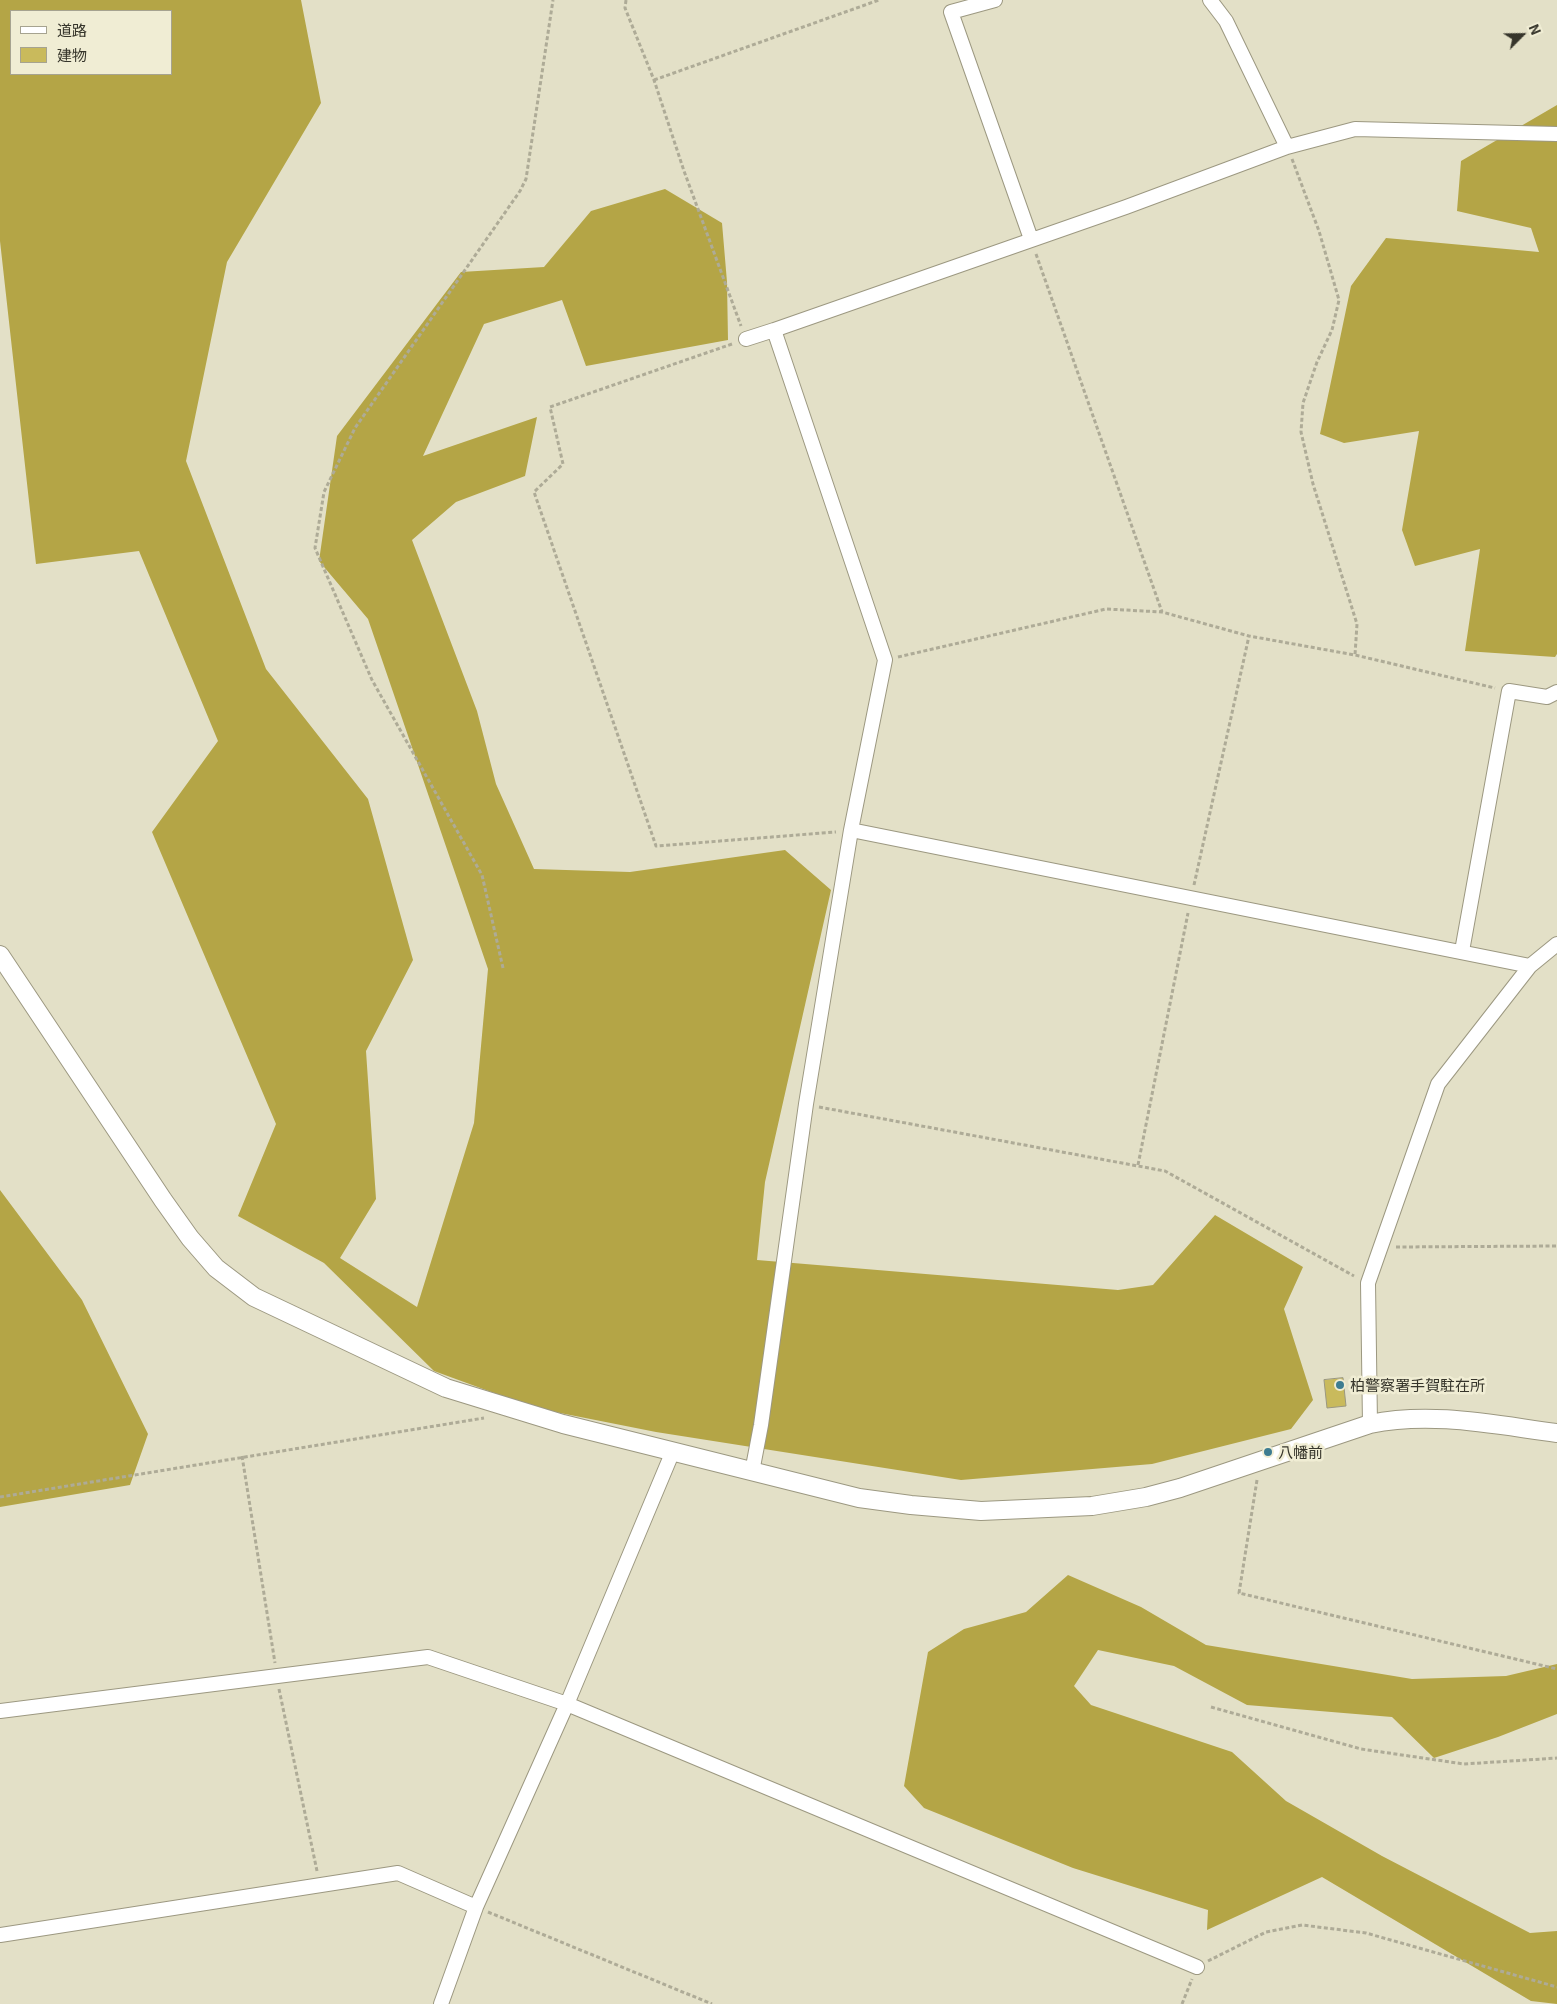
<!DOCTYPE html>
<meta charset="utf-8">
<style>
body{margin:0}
#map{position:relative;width:1557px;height:2004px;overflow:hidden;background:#e3e0c7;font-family:Georgia,"Noto Sans JP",serif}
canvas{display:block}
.legend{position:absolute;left:10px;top:10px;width:162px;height:65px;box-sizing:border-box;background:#f0edd4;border:1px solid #a6a390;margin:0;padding:6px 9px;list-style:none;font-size:15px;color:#36352b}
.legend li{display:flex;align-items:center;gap:10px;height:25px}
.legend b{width:25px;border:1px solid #a6a390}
.north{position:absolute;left:1497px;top:10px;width:50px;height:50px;-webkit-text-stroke:4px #f0edd4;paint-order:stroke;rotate:67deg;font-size:14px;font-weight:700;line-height:20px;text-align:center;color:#36352b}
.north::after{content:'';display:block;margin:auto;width:18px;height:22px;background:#36352b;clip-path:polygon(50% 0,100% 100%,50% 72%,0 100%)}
</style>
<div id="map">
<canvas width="1557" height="2004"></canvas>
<ul class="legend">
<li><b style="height:6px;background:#fff"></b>道路</li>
<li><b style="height:14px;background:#c9ba5c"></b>建物</li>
</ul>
<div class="north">N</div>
</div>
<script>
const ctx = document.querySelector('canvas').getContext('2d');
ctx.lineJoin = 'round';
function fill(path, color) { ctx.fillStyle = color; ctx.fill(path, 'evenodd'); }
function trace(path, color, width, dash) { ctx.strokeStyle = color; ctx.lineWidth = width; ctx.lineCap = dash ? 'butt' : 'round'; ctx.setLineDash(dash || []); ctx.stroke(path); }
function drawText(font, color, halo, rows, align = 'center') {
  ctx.font = font + ' Georgia,"Noto Sans JP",serif'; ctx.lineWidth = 5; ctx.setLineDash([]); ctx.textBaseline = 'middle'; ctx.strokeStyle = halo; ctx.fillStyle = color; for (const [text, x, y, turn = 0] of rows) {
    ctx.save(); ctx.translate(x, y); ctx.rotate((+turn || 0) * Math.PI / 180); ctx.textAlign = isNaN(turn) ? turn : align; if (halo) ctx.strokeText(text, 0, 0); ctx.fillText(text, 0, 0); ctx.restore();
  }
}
fill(new Path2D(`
 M0,0H301L321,103L227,262L186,461L266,669L368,799L413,960L366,1051L376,1199L340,1258L417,1307L474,1123L488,969L368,619L319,561L337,436L461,272L544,267L591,211L665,189L722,223L727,282L728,340L586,366L562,300L484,324L423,456L537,417L525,476L456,502L412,540L477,711L496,784L534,869L630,872L785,850L831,890L765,1182L757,1260L1118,1290L1153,1285L1215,1215L1303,1267L1284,1309L1313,1400L1291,1429L1152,1464L961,1480L656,1432L535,1408L434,1371L324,1263L238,1216L276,1124L152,832L218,741L139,551L36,564L0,241ZM11,11H171V74H11Z
 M1557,105V654L1555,657L1465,651L1480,549L1415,566L1402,530L1419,431L1344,443L1320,434L1351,286L1386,238L1539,252L1531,228L1457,211L1461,161Z
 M0,1190L82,1300L148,1434L130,1485L0,1507Z
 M1068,1575L1141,1607L1206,1645L1412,1679L1506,1676L1557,1664V1714L1498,1737L1434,1758L1392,1717L1247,1705L1174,1666L1098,1650L1074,1686L1091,1705L1232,1752L1286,1801L1382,1856L1530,1933L1557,1931V2004L1531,2001L1322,1877L1207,1930L1208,1910L1073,1868L924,1808L904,1786L928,1652L964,1629L1026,1612Z`), '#b4a546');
const building = new Path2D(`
 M1343,1378L1346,1406L1327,1408L1324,1380Z`);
fill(building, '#c9ba5c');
trace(building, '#9a9780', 1);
const minor = new Path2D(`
 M995,0L951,12L1031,239
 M1287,147L1355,129L1557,134
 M746,339L774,330
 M851,830L1530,966
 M1462,951L1509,691L1547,697L1557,692
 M1370,1424L1368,1283L1438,1084L1530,966L1557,944
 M752,1472L761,1425L806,1104L851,830L885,660L774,330L1126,207L1287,147L1226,21L1210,0
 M0,1711L428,1657L567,1704L1197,1967
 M0,1935L398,1873L476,1907
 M441,2004L476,1907L567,1704L673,1451`);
const tertiary = new Path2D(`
 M0,955L163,1200L190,1238L216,1268L254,1297L446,1388L563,1424L859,1498L911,1505L981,1511L1092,1506L1146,1497L1180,1488L1370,1424C1432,1411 1495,1425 1557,1433`);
trace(minor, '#9c9881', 16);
trace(tertiary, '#9c9881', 20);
trace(new Path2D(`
 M626,0L625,8L654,80L684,171L741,326
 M654,80L879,0
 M1292,159L1319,231L1339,300L1332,330L1317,362L1303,403L1301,432L1313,484L1357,624L1355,655
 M1036,254L1162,612
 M732,344L550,407L563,464L534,492L656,846L836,832
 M898,657L1106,609L1162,612L1249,636L1355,655L1495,688
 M1194,885L1249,636
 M503,968L482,875L372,680L315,548L324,492L355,428L520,191L526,179L553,0
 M819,1107L1165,1171L1354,1276
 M1138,1165L1188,913
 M1396,1247L1557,1246
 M242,1456L275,1663
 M1257,1480L1239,1593L1557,1669
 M0,1497L484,1418
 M279,1689L317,1871
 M1211,1707L1361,1749L1464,1764L1557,1758
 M488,1912L712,2004
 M1208,1961L1266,1932L1302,1925L1366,1933L1557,1987
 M1182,2004L1192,1979`), '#aeab97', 3, [4, 2.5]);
trace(minor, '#fff', 14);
trace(tertiary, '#fff', 18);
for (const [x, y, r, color] of [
 [1340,1385,5,"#3d7c91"],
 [1268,1452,5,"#3d7c91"]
]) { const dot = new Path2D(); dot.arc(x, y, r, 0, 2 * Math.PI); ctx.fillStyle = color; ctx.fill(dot); trace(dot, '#f0edd4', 2); }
drawText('15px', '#36352b', '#f0edd4', [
 ["柏警察署手賀駐在所",1350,1385],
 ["八幡前",1278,1452]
], 'left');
</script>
